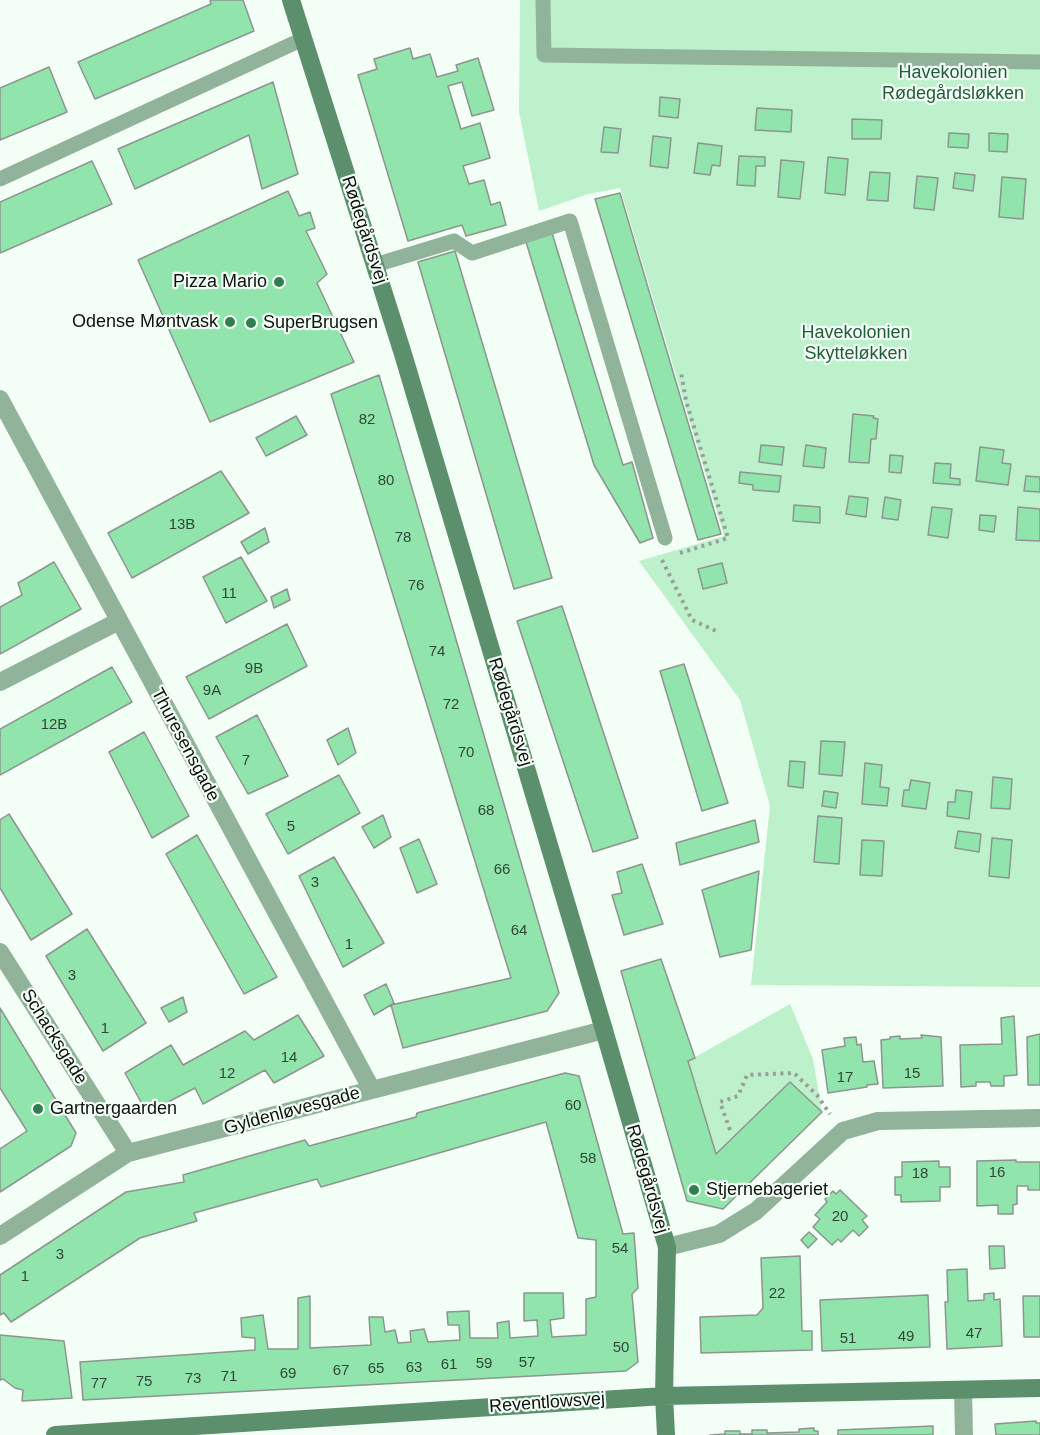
<!DOCTYPE html>
<meta charset="utf-8">
<style>
body{margin:0}
canvas{display:block;background:#f3fef6}
</style>
<canvas width="1040" height="1435"></canvas>
<script>
const ctx = document.querySelector('canvas').getContext('2d');
ctx.lineJoin = 'round';
function fill(path, color) { ctx.fillStyle = color; ctx.fill(path, 'evenodd'); }
function trace(path, color, width, dash) { ctx.strokeStyle = color; ctx.lineWidth = width; ctx.lineCap = dash ? 'butt' : 'round'; ctx.setLineDash(dash || []); ctx.stroke(path); }
function drawText(font, color, halo, rows, align = 'center') {
  ctx.font = font + ' Arial,sans-serif'; ctx.lineWidth = 4.5; ctx.setLineDash([]); ctx.textBaseline = 'middle'; ctx.strokeStyle = halo; ctx.fillStyle = color; for (const [text, x, y, turn = 0] of rows) {
    ctx.save(); ctx.translate(x, y); ctx.rotate((+turn || 0) * Math.PI / 180); ctx.textAlign = isNaN(turn) ? turn : align; if (halo) ctx.strokeText(text, 0, 0); ctx.fillText(text, 0, 0); ctx.restore();
  }
}
fill(new Path2D(`
 M520,0H1040V987L751,985L770,806L740,700L639,561L724,536L620,188L588,194L539,211L519,112Z
 M790,1004L813,1059L822,1112L790,1082L716,1154L688,1061Z`), '#bdf1cc');
const building = new Path2D(`
 M210,0H243L254,31L95,99L78,62L211,4Z
 M410,48L413,59L430,54L437,77L458,71L456,65L478,58L494,110L472,116L462,82L448,86L461,129L480,123L490,158L463,166L469,184L484,180L491,205L500,202L506,225L466,236L462,225L408,241L358,75L377,69L374,59Z
 M49,67L67,112L0,140V88Z
 M273,82L298,174L262,189L249,135L135,189L118,149Z
 M660,97L680,99L678,118L659,116Z
 M757,108L792,110L791,132L755,130Z
 M852,119L882,120L881,139H852Z
 M604,127L621,129L618,153L601,152Z
 M949,133L969,134L968,148L948,147Z
 M989,133L1008,134L1007,152L989,151Z
 M653,136L671,138L668,168L650,166Z
 M698,143L722,146L720,166L712,165L710,175L694,173Z
 M739,156L765,157V166H756L755,186L737,185Z
 M828,157L848,159L845,195L825,193Z
 M781,160L804,162L800,199L778,197Z
 M92,161L112,204L0,253V202Z
 M870,172L890,173L888,201L867,200Z
 M955,173L975,175L973,191L953,188Z
 M917,176L938,178L934,210L914,208Z
 M1002,177L1026,179L1023,219L999,217Z
 M288,191L299,216L310,212L315,228L306,231L327,274L317,283L354,362L210,422L138,260Z
 M620,193L721,534L698,540L595,199Z
 M552,233L623,465L632,462L653,538L640,543L594,465L526,242Z
 M455,251L552,578L514,589L418,262Z
 M379,375L559,993L547,1011L403,1048L391,1005L511,978L331,394Z
 M853,414L874,416L873,418L878,419L876,439H871L869,463L849,462Z
 M296,416L307,435L266,456L256,438Z
 M761,445L784,447L782,465L759,462Z
 M806,445L826,448L824,468L803,466Z
 M980,447L1004,450L1002,463L1011,464L1008,485L976,481Z
 M890,455L903,456L901,473L889,472Z
 M935,463L951,464L950,478L960,479V485L933,483Z
 M221,471L249,513L132,578L108,533Z
 M740,472L781,476L779,492L753,490V485L739,483Z
 M1026,476L1040,477V492L1024,491Z
 M849,496L868,498L866,517L846,514Z
 M885,497L901,500L898,520L882,518Z
 M794,505L820,507V523L793,521Z
 M932,507L952,509L948,538L928,535Z
 M1018,507L1040,509V541L1016,540Z
 M980,515L996,516L994,532L979,530Z
 M265,528L269,542L248,554L241,542Z
 M241,557L267,601L226,623L203,577Z
 M54,562L81,609L0,654V607L22,595L18,583Z
 M722,563L727,583L703,589L698,569Z
 M287,589L290,600L274,608L271,597Z
 M562,606L638,838L593,852L517,621Z
 M287,624L307,666L209,719L186,677Z
 M684,664L728,803L702,811L660,671Z
 M112,667L132,702L0,775V729Z
 M257,715L288,776L248,794L216,737Z
 M348,728L356,753L338,765L327,740Z
 M144,732L189,816L152,838L109,752Z
 M821,741L845,742L842,776L819,774Z
 M790,761L805,762L803,788L788,786Z
 M865,763L882,765L880,787L889,788L887,806L862,804Z
 M339,775L360,813L288,854L266,814Z
 M993,777L1012,779L1010,809L991,808Z
 M911,780L930,783L926,809L902,806L904,790H909Z
 M956,790L972,792L969,819L947,816L948,802H955Z
 M824,791L838,793L836,808L822,806Z
 M9,814L72,914L31,940L0,888V820Z
 M383,815L391,837L374,848L362,827Z
 M818,816L842,818L839,864L814,862Z
 M755,820L759,842L680,865L676,843Z
 M958,831L981,834L979,852L955,848Z
 M197,835L277,977L244,994L166,854Z
 M992,838L1012,840L1009,878L989,876Z
 M419,839L437,884L417,893L400,848Z
 M862,840L884,841L882,876L860,875Z
 M334,857L384,943L343,967L299,876Z
 M642,864L663,924L624,935L612,895L622,893L617,872Z
 M759,871L751,950L720,957L702,890Z
 M87,929L146,1023L103,1051L46,956Z
 M661,959L695,1058L688,1061L716,1154L790,1082L822,1112L723,1209L687,1201L621,971Z
 M386,984L394,1003L374,1015L364,995Z
 M183,997L187,1012L169,1022L161,1008Z
 M0,1008L76,1133L71,1146L0,1192V1149L27,1131L0,1088Z
 M298,1015L324,1056L274,1083L265,1070L203,1104L195,1088L147,1113L125,1073L171,1045L183,1065L245,1031L254,1040Z
 M1014,1016L1017,1075L1004,1076V1086H991L990,1082H976V1086L961,1087L960,1045L1002,1044L1001,1018Z
 M1040,1034V1085H1028L1027,1037Z
 M921,1035L941,1037L943,1086L883,1088L881,1040L890,1039V1037L900,1036V1039L922,1038Z
 M856,1037L857,1045L861,1044L863,1062L874,1061L878,1084L867,1085V1087L828,1093L822,1050L845,1046L844,1038Z
 M565,1073L579,1076L623,1234L634,1233L638,1288L632,1294L638,1362L626,1371L83,1400L80,1362L255,1350V1338L242,1337L241,1318L263,1315L268,1349H298V1298L310,1296V1348L371,1345L369,1317H383L385,1332L395,1330L398,1343L411,1342L410,1331L424,1329L428,1342L460,1340L459,1325H448L447,1312L469,1311L470,1338H498L497,1323L509,1321L510,1338L538,1336L537,1320L524,1321V1293H563L564,1318L550,1320L552,1337L586,1335V1299L596,1297V1240L578,1238L546,1122L321,1187L317,1179L194,1213L197,1221L140,1238L11,1322L4,1313L0,1315V1275L126,1192L184,1182L183,1175L305,1140L309,1146L416,1117L417,1113Z
 M1016,1160V1162H1040V1190H1028V1186H1017V1204L1013,1205V1214H998V1205L977,1206V1161Z
 M939,1161V1167H950V1187H940V1201L901,1202V1195H895V1177H902V1162Z
 M840,1190L867,1216L862,1220L868,1227L859,1236L853,1230L841,1242L838,1239L832,1245L813,1227L820,1219L815,1215L827,1202L825,1199L833,1191L836,1194Z
 M809,1232L817,1239L808,1248L801,1240Z
 M989,1246H1004L1005,1268L990,1269Z
 M800,1256L802,1331H812V1350L701,1353L700,1317L757,1315L763,1308L761,1258Z
 M967,1269L968,1301L984,1300V1294L994,1293V1300L1000,1299L1002,1346L947,1349L945,1302H948L947,1270Z
 M928,1295L930,1347L822,1351L820,1300Z
 M1023,1296H1040V1337H1024Z
 M0,1335L64,1341L72,1398L22,1401L23,1390L15,1388L3,1379L0,1380Z
 M1036,1421V1423H1040V1435H996L995,1424Z
 M933,1426V1435H838V1430Z
 M814,1428V1431H818V1435H710L725,1434V1431H740V1434H752V1430H767V1433L799,1432V1429Z`);
fill(building, '#91e5ac');
trace(building, '#8c968f', 1.5);
trace(new Path2D(`
 M680,553L728,538L686,401L681,372
 M662,560L692,620L716,631
 M730,1130L720,1102L738,1096L747,1075L794,1073L817,1095L830,1114`), '#979f99', 4, [3, 4.5]);
trace(new Path2D(`
 M543,0L544,55L1040,62
 M0,179L303,39
 M375,265L454,241L472,253L570,221L665,538`), '#91b39a', 15);
trace(new Path2D(`
 M0,399L372,1090
 M0,682L119,621
 M0,952L128,1153
 M0,1236L128,1153L604,1030
 M667,1247L719,1234L756,1211L843,1131L878,1121L1040,1118
 M963,1390L964,1435`), '#91b39a', 18);
trace(new Path2D(`
 M291,0L403,354L604,1030L667,1247L664,1396L666,1435
 M55,1435L664,1396L1040,1388`), '#5c906c', 18);
for (const [x, y, r, color] of [
 [279,282,6,"#317f4f"],
 [230,322,6,"#317f4f"],
 [251,323,6,"#317f4f"],
 [38,1109,6,"#317f4f"],
 [694,1190,6,"#317f4f"]
]) { const dot = new Path2D(); dot.arc(x, y, r, 0, 2 * Math.PI); ctx.fillStyle = color; ctx.fill(dot); trace(dot, '#f3fef6', 2); }
drawText('15px', '#2f4736', null, [
 ["82",367,420],
 ["80",386,481],
 ["13B",182,525],
 ["78",403,538],
 ["76",416,586],
 ["11",229,594],
 ["74",437,652],
 ["9B",254,669],
 ["9A",212,691],
 ["72",451,705],
 ["12B",54,725],
 ["70",466,753],
 ["7",246,761],
 ["68",486,811],
 ["5",291,827],
 ["66",502,870],
 ["3",315,883],
 ["64",519,931],
 ["1",349,945],
 ["3",72,976],
 ["1",105,1029],
 ["14",289,1058],
 ["12",227,1074],
 ["15",912,1074],
 ["17",845,1078],
 ["60",573,1106],
 ["58",588,1159],
 ["16",997,1173],
 ["18",920,1174],
 ["20",840,1217],
 ["54",620,1249],
 ["3",60,1255],
 ["1",25,1277],
 ["22",777,1294],
 ["47",974,1334],
 ["49",906,1337],
 ["51",848,1339],
 ["50",621,1348],
 ["57",527,1363],
 ["59",484,1364],
 ["61",449,1365],
 ["63",414,1368],
 ["65",376,1369],
 ["67",341,1371],
 ["69",288,1374],
 ["71",229,1377],
 ["73",193,1379],
 ["75",144,1382],
 ["77",99,1384]
]);
drawText('18px', '#215d39', '#f3fef6', [
 ["Havekolonien",953,73],
 ["Rødegårdsløkken",953,94],
 ["Havekolonien",856,333],
 ["Skytteløkken",856,354]
]);
drawText('18px', '#0e120f', '#f3fef6', [
 ["Rødegårdsvej",364,230,72],
 ["Rødegårdsvej",510,712,73],
 ["Thuresensgade",185,745,62],
 ["Schacksgade",54,1037,58],
 ["Gyldenløvesgade",292,1111,-15],
 ["Rødegårdsvej",647,1179,74],
 ["Reventlowsvej",547,1403,-4]
]);
drawText('18px', '#0e120f', '#f3fef6', [
 ["Pizza Mario",267,282,"right"],
 ["Odense Møntvask",218,322,"right"],
 ["SuperBrugsen",263,323],
 ["Gartnergaarden",50,1109],
 ["Stjernebageriet",706,1190]
], 'left');
</script>
